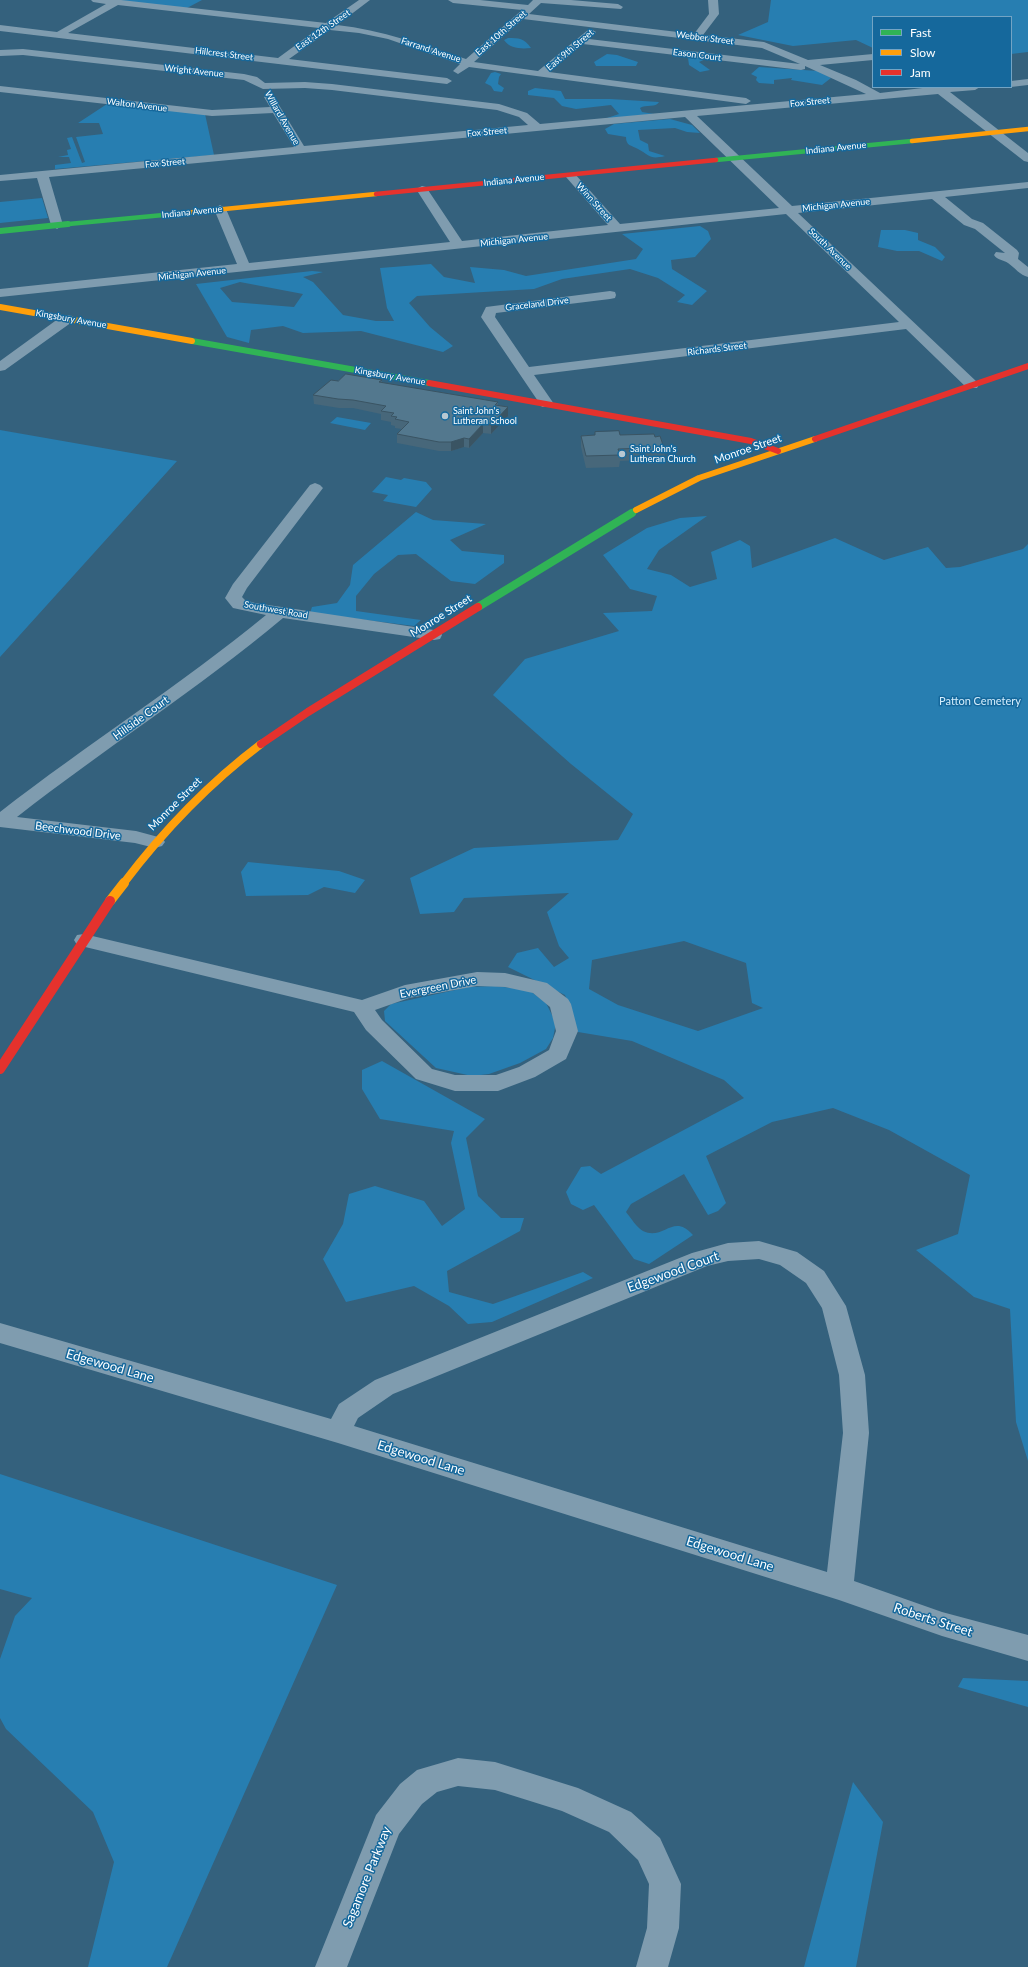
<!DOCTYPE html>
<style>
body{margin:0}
#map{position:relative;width:1028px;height:1967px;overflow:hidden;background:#34617d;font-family:Lato,sans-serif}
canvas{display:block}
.legend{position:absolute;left:872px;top:16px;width:140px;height:72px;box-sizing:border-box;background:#15689c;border:1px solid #73a4c4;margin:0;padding:5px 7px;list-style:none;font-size:12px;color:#fff}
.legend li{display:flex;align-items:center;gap:8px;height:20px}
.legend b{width:20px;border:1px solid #73a4c4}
</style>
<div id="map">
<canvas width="1028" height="1967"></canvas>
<ul class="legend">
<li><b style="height:5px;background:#30b455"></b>Fast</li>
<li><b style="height:5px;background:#ff9f0a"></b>Slow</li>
<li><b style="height:5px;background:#e5322d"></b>Jam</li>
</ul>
</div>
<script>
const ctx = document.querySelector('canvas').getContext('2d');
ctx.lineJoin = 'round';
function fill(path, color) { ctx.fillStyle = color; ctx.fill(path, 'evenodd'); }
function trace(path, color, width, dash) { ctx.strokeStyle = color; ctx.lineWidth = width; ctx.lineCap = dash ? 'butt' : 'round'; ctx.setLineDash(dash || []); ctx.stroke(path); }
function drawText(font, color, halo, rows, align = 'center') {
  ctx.font = font + ' Lato,sans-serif'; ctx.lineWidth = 3; ctx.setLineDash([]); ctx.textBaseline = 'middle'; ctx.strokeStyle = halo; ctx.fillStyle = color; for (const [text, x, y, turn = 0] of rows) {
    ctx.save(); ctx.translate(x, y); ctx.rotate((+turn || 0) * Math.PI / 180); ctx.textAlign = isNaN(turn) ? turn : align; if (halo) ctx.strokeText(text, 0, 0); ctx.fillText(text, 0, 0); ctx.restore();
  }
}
fill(new Path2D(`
 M112,0H202L187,8Z
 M771,0H1028V52L1011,54V17H873V48L856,40L793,46L738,35L768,22Z
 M508,38C519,38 524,38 531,48C522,49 510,49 504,40Z
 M607,54L617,55L638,62L636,66H596L594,62Z
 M699,57L708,58L699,62L710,70L700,72L689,65L688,58Z
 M759,67L818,71L831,78L822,85L791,80L792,78L774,80V84L759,83L756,80L757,77L751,74Z
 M495,72L501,74L499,77L498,84L504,88L502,92L494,91L491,86L485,83L491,73Z
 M535,88L561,91L565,99H610L659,102C656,108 646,104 640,108L642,112L654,114L604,119L619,114L611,105L576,109L562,106L554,98L528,95V91Z
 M107,104L205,114L214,155L55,169V165L71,163L69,157H58L68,155L67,150L71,149L67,138L72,137L82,163L85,162L76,137L103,134L99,123H78Z
 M670,119L692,125L700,133L687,132L675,128L638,130L640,140L648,144L649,151L665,156C649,160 650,155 638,149C631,145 626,146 626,137L608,134L605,129L614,124Z
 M42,198L48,218L0,223V202Z
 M700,226L708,231L711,239L695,257L671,260L672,269L707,291L692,305L677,302L685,295L658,278L630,269L562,279L534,289L417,296L409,303L430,327L453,346L443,352L361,331L303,333L283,326L251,330L249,343L227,337L196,284L312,271L323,272L303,277L313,282L343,315L376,321H394L387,308L380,268L431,264L444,277L475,283L470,267L504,270L526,276L636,259L643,249L622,234ZM240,282L303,294L294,307L232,302L220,288Z
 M881,230H905L918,233V240L935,247L945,257L942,261L919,251H897L878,247Z
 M337,417L371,423L365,430L330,423Z
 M0,430L177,461L0,657Z
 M386,477L401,480L404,478L426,482L432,489L416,507L383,501L388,495L372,492Z
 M416,512L433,520L486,524L450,540L462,551L504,555V563L475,584L451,581L416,554L398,555L374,574L356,596V611L421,620L414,626L310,613L312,607L337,603L350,585L353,565Z
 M707,516L659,550L647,569L671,575L690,587L717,579L711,552L740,540L750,546L752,568L835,538L884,560L928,547L946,568L960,567L1023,549L1028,544V1461L1016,1422L1010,1309L974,1297L916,1250L958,1234L970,1175L889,1130L833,1108L772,1122L706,1156L726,1203L718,1211L708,1215L684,1174L631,1204L626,1212C631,1218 637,1228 643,1231C664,1241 673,1212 693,1235L649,1264L634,1259L594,1205L583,1210L571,1204L566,1192L581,1167L590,1166L601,1174L744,1098L724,1080L632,1041L578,1032L565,995L508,967L517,953L538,948L554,967L569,958L559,946L547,912L569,893L464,898L454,912L420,914L410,878L474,848L618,840L633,814L571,764L493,695L525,659L619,631L603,613L652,611L657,596L630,589L603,555L647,528L680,518ZM684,941L746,963L752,1003L763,1008L698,1031L618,1005L589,989L592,960Z
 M248,862L339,871L365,880L355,893L324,887L308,895L246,896L241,872Z
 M495,986L529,990L546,1003L556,1023L553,1038L546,1049L520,1063L489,1074L472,1076L436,1068L385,1021L384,1011L391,1004L469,987Z
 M382,1061L485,1119L466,1138L478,1196L501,1218H524L520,1231L447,1271L449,1292L493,1304L583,1272L593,1278L492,1322L468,1324L449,1306L414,1286L346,1302L323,1259L343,1224L349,1194L375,1186L424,1201L442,1226L465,1209L451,1143L454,1131L380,1119L362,1089V1070Z
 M0,1474L337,1585L167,1967H88L114,1862L93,1812L6,1729L0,1718V1659L15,1616L32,1598L0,1589Z
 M963,1678L1028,1681V1707L958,1687Z
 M853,1782L883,1822L856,1967H804Z`), '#277eb1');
fill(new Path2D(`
 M91,0H121L326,23L359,0H370L337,25C382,30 423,45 466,59L522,10L453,3L448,0H480L528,5L533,0H571L618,4L623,7L621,9L541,3L529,14L694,34L709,14L708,0H718L719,14L703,35L764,42L808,60L873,54V60L820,65L856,80L880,93L931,87H980L975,90L950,92L1028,153V162L1024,161L938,94L697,116L792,206L1028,182V188L945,197L972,219L983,223L1017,250L1019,253L1018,259L1028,267V277C1020,275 1015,268 1008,263C1004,260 997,260 994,255L996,252L1005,253L975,229L964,225L932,199L798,213L977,382L979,385L977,388H967L906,329L534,375L554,404L552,407H542L481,317L486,307L610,291L615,292L616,295L615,298L610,299L496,313L495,317L529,367L899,322L786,214L0,297V289L237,264L214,209L220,205L226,209L249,263L450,242L416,189L422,186L426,187L462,241L608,225L566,177L564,175L566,173H574L620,224L779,208L685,117L49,177L63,225L57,229L51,225L37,178L0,181V175L294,147L273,113L212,116L0,92V86L212,110L270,107L264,97L269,94L274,97L304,146L528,125L519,117L497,110L332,90L305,88L263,89L244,80L23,55L0,56V50L23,49L244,74L257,77L265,83L305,82L332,84L499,104L527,113L540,124L866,94L805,66V69L801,70L583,44L549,72L746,98L751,101L746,104L469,67L458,74L453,71L460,64L388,39L359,33L330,30L289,59L447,78L452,81L447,84L0,31V25L57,32L106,4L93,2ZM118,5L319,28L278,58L68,33ZM523,19L762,48L800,64L589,39L596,32L591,29L588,30L538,71L474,62Z
 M1028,79V85L1011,87V81Z
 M67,315L72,316L74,319L72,322L5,370L0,371V361L62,316Z
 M315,483L320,485L323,488L247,588L242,597L245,600L255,603L434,630L440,631L442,635L440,639L434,640L283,618C198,689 104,749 17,817L136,831L162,838L165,842L162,846L155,848L135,843L0,827V812C87,744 181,685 266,615L233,608L225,598L233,584L310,485Z
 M84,934L362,1000L405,985L477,972L505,973L547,983L568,999L571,1004L578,1031L566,1059L535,1077L498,1091H455L416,1079L366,1030L354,1012L77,945L74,940L77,935ZM477,986L505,987L533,993L550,1007L556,1031L549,1050L519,1067L496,1075H455L432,1069L382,1020L375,1010L409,998Z
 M759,1241L797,1252L824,1271L846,1306L865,1375L869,1433L854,1581L942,1612L1028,1635V1661L942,1636L839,1600L338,1443L0,1343V1323L331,1419L339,1404L375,1380L692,1253L728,1243ZM759,1259L780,1265L806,1283L822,1308L839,1375L843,1433L827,1572L354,1426L358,1418L393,1394L707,1266L728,1261Z
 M458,1758L495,1762L578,1788L631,1812L660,1838L681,1884L679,1928L668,1967H636L647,1928L649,1884L638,1860L609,1832L562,1811L495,1790L458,1786L437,1792L422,1804L399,1834L347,1967H315L376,1815L400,1784L417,1770Z`), '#7f9caf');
trace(new Path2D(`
 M716,160L912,141
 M58,225L174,214`), '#30b455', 4.5);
trace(new Path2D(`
 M0,231L68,224
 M192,341L429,383
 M630,514L636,510`), '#30b455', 6);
trace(new Path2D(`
 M478,607L632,513`), '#30b455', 8);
trace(new Path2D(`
 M912,141L1028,129
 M174,214L376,194`), '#ff9f0a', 4.5);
trace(new Path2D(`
 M0,307L192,341
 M636,510L699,478L815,439`), '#ff9f0a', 6);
trace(new Path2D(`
 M123,884C163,831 208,784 261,744`), '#ff9f0a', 8);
trace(new Path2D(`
 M110,901L124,883`), '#ff9f0a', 10);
trace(new Path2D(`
 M376,194L716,160`), '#e5322d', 4.5);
trace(new Path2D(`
 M429,383L751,441L778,451
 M815,439L1028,366`), '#e5322d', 6);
trace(new Path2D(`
 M261,744L308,712L478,607`), '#e5322d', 8);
trace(new Path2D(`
 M0,1069L110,901`), '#e5322d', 10);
fill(new Path2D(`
 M382,380V383L498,402V405L508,407V416L491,434L483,433L469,448L464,447L451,451H439L397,443V434L402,429L395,428V426L391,425V422L381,420V414L353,408H339L314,404L313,395Z
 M595,432L620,435L665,451L664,463L647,464L645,460L620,461L619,467L586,468L581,447V436L595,435Z`), '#47677a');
fill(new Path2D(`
 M508,407V416L491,434V425Z
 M483,424V433L469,448V439Z
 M464,438V447L451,451V442Z`), '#3a5463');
const building = new Path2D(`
 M346,374L382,380L379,382L498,402L495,405L508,407L491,425L483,424L469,439L464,438L451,442H439L397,434L409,422L395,419L397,417L391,416L394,413L381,411L386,406L353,400L338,399L313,395L331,380L338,381Z
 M619,431L620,435L654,434L655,437L660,436L665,451L647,452L646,448L618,449L620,455L586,456L581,436L595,435V432Z`);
fill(building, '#53788e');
trace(building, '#3a5463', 1);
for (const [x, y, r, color] of [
 [445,416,4,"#b8c8d2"],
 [622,454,4,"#b8c8d2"]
]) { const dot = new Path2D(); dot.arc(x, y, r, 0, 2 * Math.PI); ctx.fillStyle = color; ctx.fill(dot); trace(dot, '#15689c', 1.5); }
drawText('9px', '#fff', '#15689c', [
 ["East 12th Street",323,30,-35],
 ["East 10th Street",501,33,-41],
 ["Webber Street",705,38,7],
 ["Farrand Avenue",431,50,18],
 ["East 9th Street",570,50,-40],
 ["Hillcrest Street",224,54,7],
 ["Eason Court",697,55,7],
 ["Wright Avenue",194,71,6],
 ["Fox Street",810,102,-6],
 ["Walton Avenue",137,105,7],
 ["Willard Avenue",282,118,60],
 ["Fox Street",487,132,-5],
 ["Indiana Avenue",836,148,-6],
 ["Fox Street",165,163,-5],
 ["Indiana Avenue",514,180,-6],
 ["Winn Street",594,202,48],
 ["Michigan Avenue",836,205,-6],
 ["Indiana Avenue",192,212,-6],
 ["Michigan Avenue",514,240,-6],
 ["South Avenue",830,249,44],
 ["Michigan Avenue",192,274,-6],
 ["Graceland Drive",537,304,-7],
 ["Kingsbury Avenue",71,319,10],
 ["Richards Street",717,349,-7],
 ["Kingsbury Avenue",390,376,10],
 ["Southwest Road",276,610,10]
]);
drawText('9px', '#fff', '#15689c', [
 ["Saint John's",453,411],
 ["Lutheran School",453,421],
 ["Saint John's",630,449],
 ["Lutheran Church",630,459]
], 'left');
drawText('11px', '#fff', '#15689c', [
 ["Monroe Street",748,449,-19],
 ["Monroe Street",441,616,-32],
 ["Hillside Court",141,718,-36],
 ["Monroe Street",175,804,-45],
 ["Beechwood Drive",78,831,7],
 ["Evergreen Drive",438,987,-11]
]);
drawText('11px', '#d4eefd', '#15689c', [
 ["Patton Cemetery",980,701]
]);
drawText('13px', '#fff', '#15689c', [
 ["Edgewood Court",673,1272,-20],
 ["Edgewood Lane",110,1366,16],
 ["Edgewood Lane",421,1458,17],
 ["Edgewood Lane",730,1554,17],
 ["Roberts Street",933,1620,18],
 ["Sagamore Parkway",367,1877,-68]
]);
</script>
